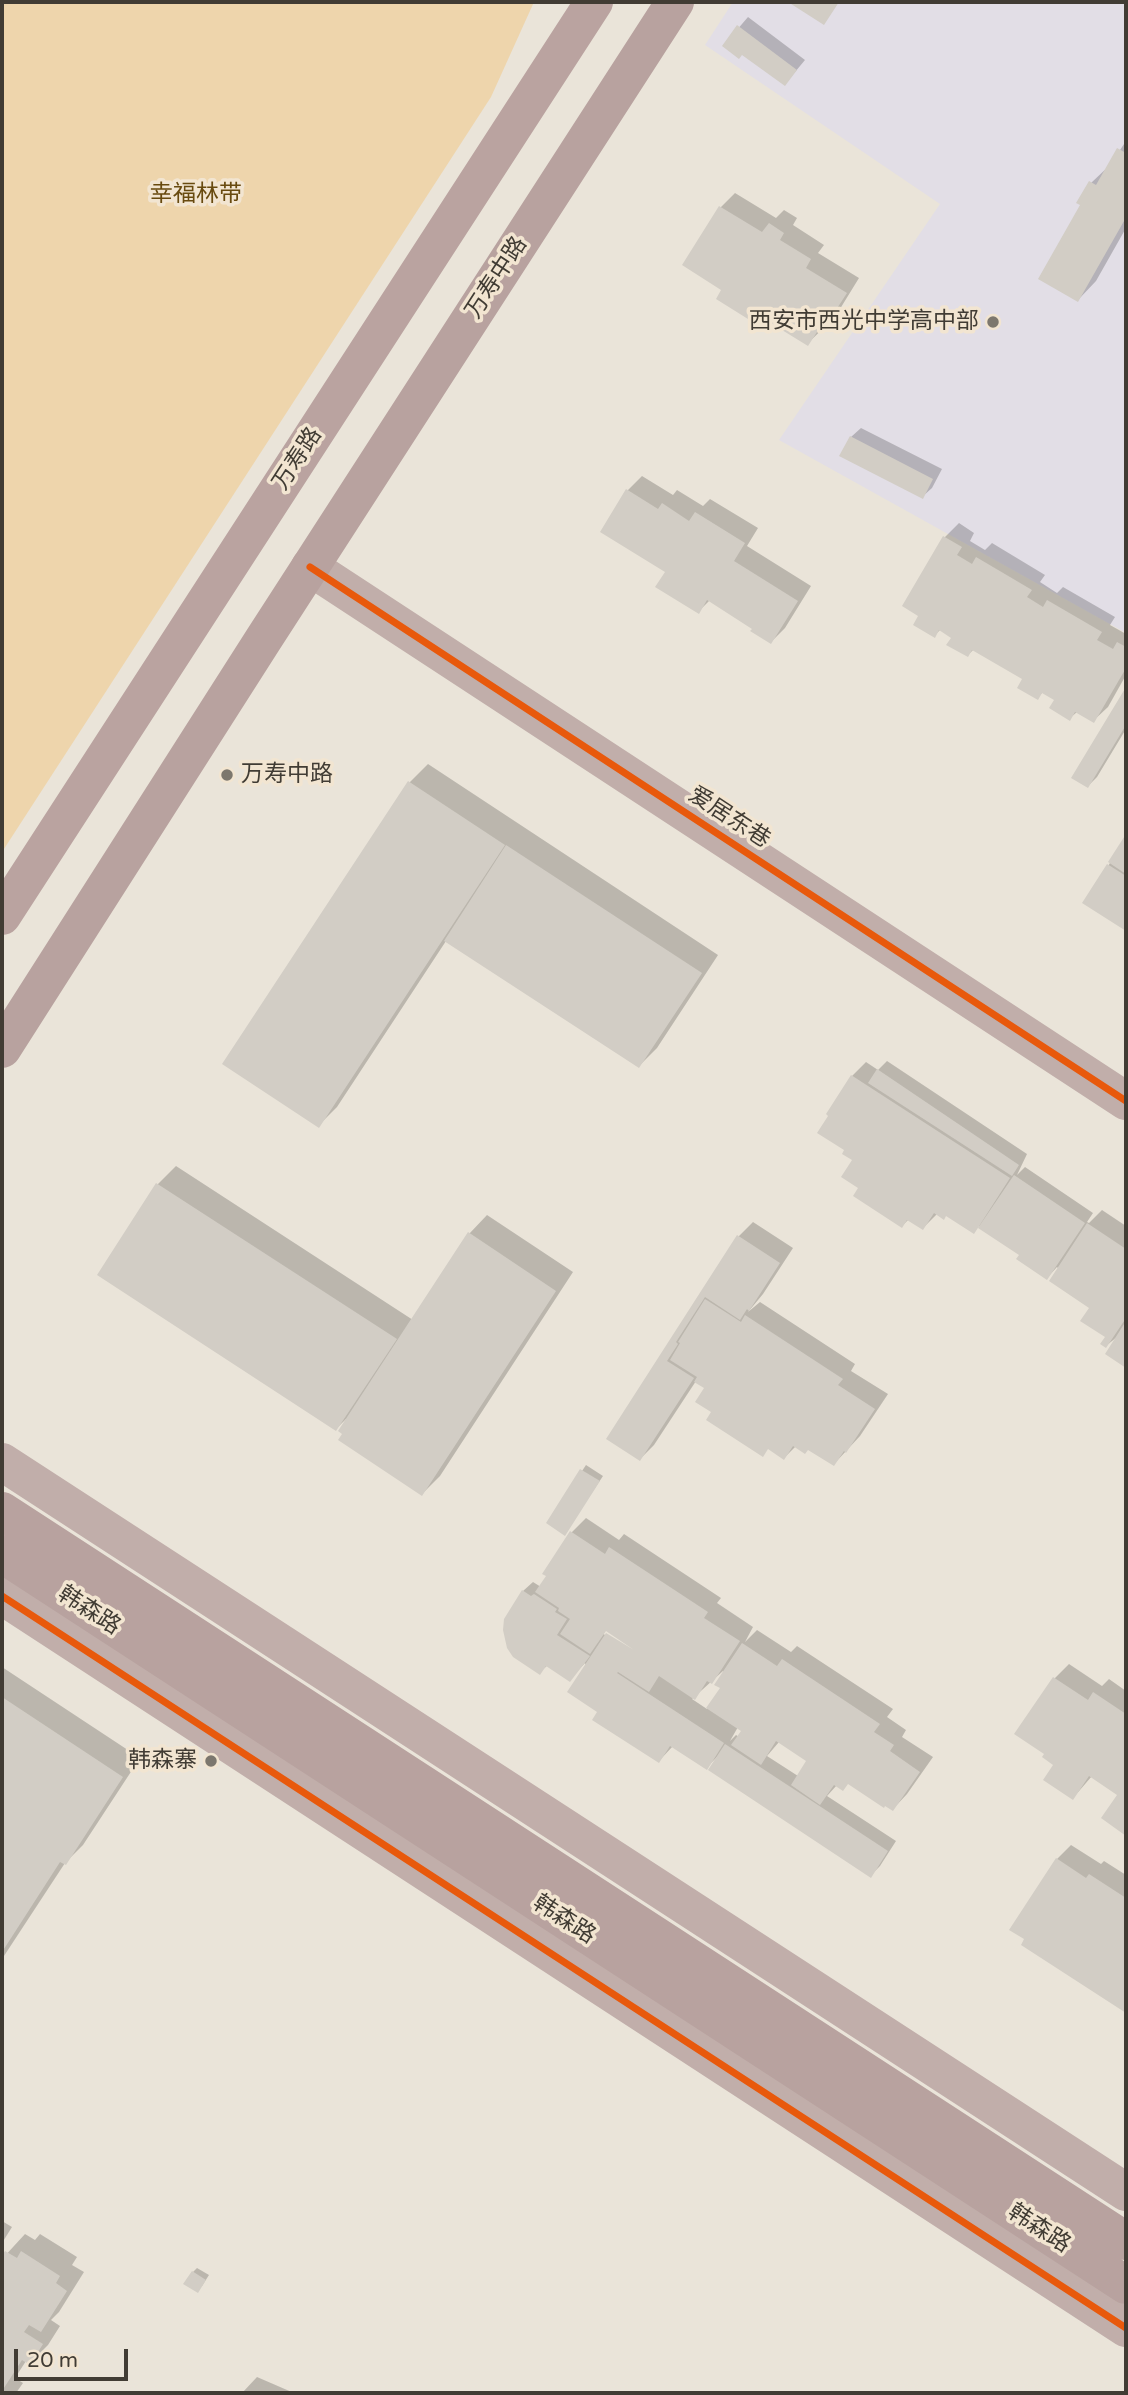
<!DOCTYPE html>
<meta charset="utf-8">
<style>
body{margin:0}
#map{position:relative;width:1128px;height:2395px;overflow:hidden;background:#eae4d9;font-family:"Varela Round",sans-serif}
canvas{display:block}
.frame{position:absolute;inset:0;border:4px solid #413c34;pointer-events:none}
.scale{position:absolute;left:14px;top:2349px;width:114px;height:32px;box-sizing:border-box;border:4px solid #413c34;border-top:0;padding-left:9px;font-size:21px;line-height:24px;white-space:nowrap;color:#413c34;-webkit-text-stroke:5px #f2e5d1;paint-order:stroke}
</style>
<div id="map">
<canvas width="1128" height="2395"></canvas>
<div class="frame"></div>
<div class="scale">20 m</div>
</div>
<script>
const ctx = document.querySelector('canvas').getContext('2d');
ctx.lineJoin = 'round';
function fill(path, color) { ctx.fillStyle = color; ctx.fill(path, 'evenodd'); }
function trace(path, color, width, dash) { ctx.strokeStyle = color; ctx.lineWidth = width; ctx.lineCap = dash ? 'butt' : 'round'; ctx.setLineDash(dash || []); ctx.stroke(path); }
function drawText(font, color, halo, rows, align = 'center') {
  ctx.font = font + ' "Varela Round","Noto Sans SC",sans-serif'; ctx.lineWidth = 7; ctx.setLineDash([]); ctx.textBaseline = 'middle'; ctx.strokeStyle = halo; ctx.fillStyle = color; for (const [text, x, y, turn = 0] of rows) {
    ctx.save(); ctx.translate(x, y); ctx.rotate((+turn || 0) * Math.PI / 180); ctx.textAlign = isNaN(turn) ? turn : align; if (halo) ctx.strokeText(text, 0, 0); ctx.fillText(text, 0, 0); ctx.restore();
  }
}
fill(new Path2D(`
 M733,2H1126V633L779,440L940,204L705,45Z`), '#e2dee6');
fill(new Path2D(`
 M2,2H534L491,97L2,852Z`), '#eed5ac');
fill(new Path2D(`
 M748,17L805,60L785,84L743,53L724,45Z
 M1126,141V228L1096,281L1078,300L1082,205L1091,183L1110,165Z
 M735,193L776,218L784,210L797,218L793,225L824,245L818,253L859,278L835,317L807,344L770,321L764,327L724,289L684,264L721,207Z
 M861,428L942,469L932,488L922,497L851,437Z
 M642,476L673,495L677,490L703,506L710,499L758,528L747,546L811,586L785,628L771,642L754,628L710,600L698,612L667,571L602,531L628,490Z
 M959,523L974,533L970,541L985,550L992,543L1045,575L1040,582L1057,593L1063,587L1115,617L1110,625L1126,634V675L1108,707L1093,721L1077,712L1070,718L1056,699L1043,692L1037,698L1024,678L974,649L968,655L953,637L941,629L934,636L945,537Z
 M1126,690V729L1097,777L1088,786L1073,778Z
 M428,764L718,955L657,1048L639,1066L446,941L337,1107L319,1125L410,782Z
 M1126,838V929L1085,902Z
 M887,1061L1027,1154L1017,1175L1025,1167L1093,1213L1087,1222L1089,1223L1102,1210L1126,1226V1366L1107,1353L1118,1336L1106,1346L1107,1337L1091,1307L1057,1267L1047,1278L1021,1255L979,1226L947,1215L937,1214L923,1228L909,1219L902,1226L861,1188L852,1076L866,1062L878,1070Z
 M176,1166L413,1320L469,1234L487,1215L573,1272L440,1476L422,1494L344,1433L346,1419L336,1429L99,1274L158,1184Z
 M753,1222L793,1248L763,1294L748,1312L760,1302L855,1364L851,1371L888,1394L860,1436L834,1464L809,1448L796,1446L784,1458L713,1412L707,1388L696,1381L654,1445L640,1459L608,1438L739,1236Z
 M586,1465L603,1476L565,1533L548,1522Z
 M586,1518L619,1540L624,1534L721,1598L717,1603L753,1627L745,1642L757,1630L791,1652L797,1646L893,1709L887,1717L906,1730L902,1737L933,1757L907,1794L893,1809L849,1783L837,1785L827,1796L896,1841L880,1866L871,1875L717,1757L706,1768L673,1746L659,1761L600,1711L585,1663L570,1679L548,1665L540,1672L523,1591L533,1582L541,1587L572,1532ZM605,1628L638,1652L636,1655L602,1633ZM723,1671L722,1688L707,1709L692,1699ZM738,1727L743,1731L739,1737L736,1735L730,1741ZM779,1742L808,1761L798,1776L767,1756Z
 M1069,1664L1102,1686L1109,1679L1126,1691V1833L1103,1817L1119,1795L1092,1776L1073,1798L1056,1765L1046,1754L1016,1734L1055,1678Z
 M2,1667L140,1758L83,1845L65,1863L2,1959Z
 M1071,1845L1101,1864L1104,1861L1126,1875V2011L1023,1944L1057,1859Z
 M2,2221L12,2227L2,2243Z
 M25,2234L35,2240L40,2234L77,2257L72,2265L84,2272L59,2312L51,2320L60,2326L48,2345L30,2363L26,2361L15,2378L23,2383L16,2393H2V2259Z
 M197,2268L209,2275L202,2286L193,2272Z
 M257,2377L294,2393H242Z`), '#0003');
fill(new Path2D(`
 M788,2H839L824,25Z
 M737,25L797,70L785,86L742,55L739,59L722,46Z
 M1117,148L1126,153V223L1124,221L1078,302L1038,279L1080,205L1076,203L1089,181L1096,185Z
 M719,206L762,232L769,223L784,233L780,240L811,259L806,268L847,293L821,333L817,332L808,346L769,322L764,329L716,299L721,290L682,265Z
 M850,436L933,479L923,499L839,456Z
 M626,489L658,509L662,503L689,521L695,512L745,543L734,561L798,601L771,644L750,631L752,629L707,600L699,614L655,587L665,572L600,532Z
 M943,536L962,547L957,555L972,564L976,557L1032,590L1027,597L1043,607L1047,600L1102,632L1097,640L1113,649L1117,642L1126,647V668L1094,723L1075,712L1070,721L1049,708L1054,700L1042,693L1038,700L1017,688L1022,679L972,650L968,657L946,645L951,638L939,630L935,638L913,625L918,616L902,606Z
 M1126,687V725L1088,788L1071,778Z
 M408,781L505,845L319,1128L222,1064Z
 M1126,834V874L1108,862Z
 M506,845L702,973L639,1068L444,941Z
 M1107,864L1126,876V931L1082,903Z
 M877,1069L1019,1165L1012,1176L868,1083Z
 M851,1075L1010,1178L974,1234L946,1216L944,1220L934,1213L923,1230L907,1220L902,1228L853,1196L858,1188L841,1177L852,1160L842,1154L844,1150L817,1133L828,1116L826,1114Z
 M1014,1175L1085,1223L1047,1280L1016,1259L1019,1255L978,1228Z
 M156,1183L397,1339L336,1431L97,1275Z
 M1087,1223L1126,1249V1318L1106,1348L1100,1344L1105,1337L1080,1321L1089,1308L1049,1281Z
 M468,1232L556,1291L422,1496L338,1440L342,1434L338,1431Z
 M737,1235L780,1263L749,1311L747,1309L740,1320L705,1297L676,1342L678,1344L667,1361L694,1378L640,1461L606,1439Z
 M705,1299L741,1322L745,1315L843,1379L838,1385L875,1409L846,1453L844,1451L834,1466L808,1450L805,1454L793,1446L784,1460L768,1449L763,1457L706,1420L711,1412L695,1402L704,1388L694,1382L697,1377L670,1360L680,1343L678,1342Z
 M1126,1321V1368L1105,1354Z
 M580,1469L600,1481L565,1536L546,1523Z
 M570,1531L605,1554L609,1547L708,1612L704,1618L740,1641L712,1684L707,1681L695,1700L659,1676L649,1692L618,1672L617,1673L724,1743L707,1770L670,1746L659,1763L592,1720L597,1712L567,1692L606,1633L634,1650L606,1631L590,1654L560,1634L570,1619L558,1611L559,1608L535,1592L546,1576L542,1574Z
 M522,1590L531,1596L534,1594L557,1609L555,1612L567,1619L557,1635L590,1656L570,1682L546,1666L540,1675L513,1657L507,1648L503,1630L504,1619Z
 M742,1643L777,1666L782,1659L880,1724L874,1732L894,1745L890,1751L920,1772L893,1811L885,1806L884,1808L848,1784L843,1791L834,1785L820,1805L791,1785L806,1761L776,1741L761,1765L731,1745L741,1731L706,1708L720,1688L714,1685Z
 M1053,1677L1088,1700L1093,1692L1126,1714V1836L1101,1818L1117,1795L1089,1776L1073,1800L1043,1780L1053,1765L1042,1757L1044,1754L1014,1734Z
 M2,1697L123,1777L66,1865L60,1862L2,1952Z
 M725,1744L888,1851L871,1878L708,1770Z
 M1056,1858L1086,1878L1089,1874L1126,1898V2013L1021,1945L1024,1939L1009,1930Z
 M5,2251L17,2258L21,2251L60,2276L56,2283L67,2291L41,2332L29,2325L24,2332L43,2344L30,2365L22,2360L2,2391V2256Z
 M192,2271L206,2280L198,2293L183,2284Z`), '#d2cdc5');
trace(new Path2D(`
 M310,567L1126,1101
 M2,1462L1126,2192
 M2,1596L1126,2328`), '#c1aeaa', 38);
trace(new Path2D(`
 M2,1049L263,640L675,2
 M2,1511L1126,2241
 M2,1554L1126,2285`), '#b8a29f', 38);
trace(new Path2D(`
 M2,916L594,2`), '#baa3a0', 38);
trace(new Path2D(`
 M310,567L1126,1101
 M2,1596L1126,2328`), '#e8590c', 7);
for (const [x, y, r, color] of [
 [993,322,7,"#7c776e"],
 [227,775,7,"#7c776e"],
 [211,1761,7,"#7c776e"]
]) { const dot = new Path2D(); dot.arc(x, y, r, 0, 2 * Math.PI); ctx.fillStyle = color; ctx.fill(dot); trace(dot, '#f2e5d1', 2.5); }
drawText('23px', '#684a0f', '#f2e5d1', [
 ["幸福林带",196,195]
]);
drawText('23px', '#413c34', '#f2e5d1', [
 ["万寿中路",497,278,-57],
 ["万寿路",298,459,-57],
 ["爱居东巷",729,818,33],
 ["韩森路",89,1611,33],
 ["韩森路",564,1920,33],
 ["韩森路",1039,2229,33]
]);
drawText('23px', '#413c34', '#f2e5d1', [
 ["西安市西光中学高中部",979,322],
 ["万寿中路",241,775,"left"],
 ["韩森寨",197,1761]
], 'right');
</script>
